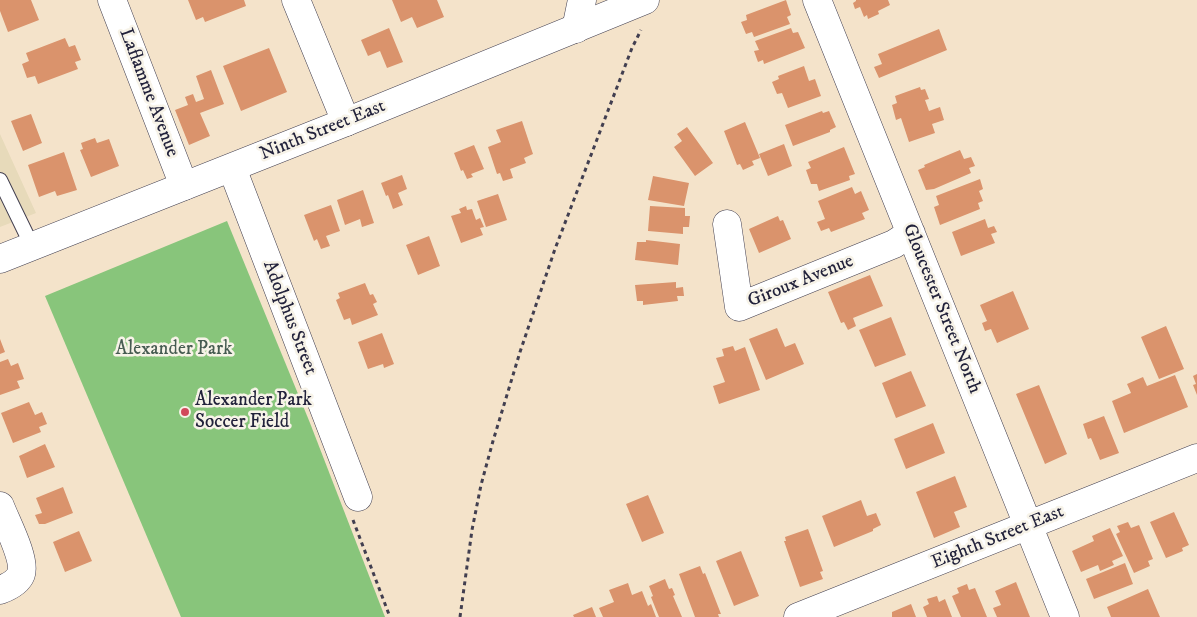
<!DOCTYPE html>
<style>
body{margin:0}
canvas{display:block;background:#f4e3ca}
</style>
<canvas width="1197" height="617"></canvas>
<script>
const ctx = document.querySelector('canvas').getContext('2d');
ctx.lineJoin = 'round';
function fill(path, color) { ctx.fillStyle = color; ctx.fill(path, 'evenodd'); }
function trace(path, color, width, dash) { ctx.strokeStyle = color; ctx.lineWidth = width; ctx.lineCap = dash ? 'butt' : 'round'; ctx.setLineDash(dash || []); ctx.stroke(path); }
function drawText(font, color, halo, rows, align = 'center') {
  ctx.font = font + ' "IM FELL DW Pica",serif'; ctx.lineWidth = 5; ctx.setLineDash([]); ctx.textBaseline = 'middle'; ctx.strokeStyle = halo; ctx.fillStyle = color; for (const [text, x, y, turn = 0] of rows) {
    ctx.save(); ctx.translate(x, y); ctx.rotate((+turn || 0) * Math.PI / 180); ctx.textAlign = isNaN(turn) ? turn : align; if (halo) ctx.strokeText(text, 0, 0); ctx.fillText(text, 0, 0); ctx.restore();
  }
}
fill(new Path2D(`
 M0,134L36,213L0,227Z`), '#e7daba');
fill(new Path2D(`
 M227,221L310,423L385,617H181L45,296Z`), '#88c57b');
fill(new Path2D(`
 M0,0H31L39,20L8,32L0,11Z
 M188,0H244L246,6L205,22L203,17L196,20Z
 M392,0H437L444,17L417,28L412,17L401,22Z
 M786,0L791,15L787,17L790,24L754,37L752,32L746,34L741,22L747,20L746,15Z
 M856,0H888L890,5L878,11L879,14L868,19L867,15L864,17L860,7L855,9L853,3L856,1Z
 M389,28L403,62L387,68L380,51L368,56L361,40Z
 M791,28L793,33L798,32L805,48L764,64L763,60L758,62L754,51L759,50L755,41Z
 M939,29L947,50L879,78L874,67L882,64L878,54Z
 M65,38L69,47L75,45L81,60L75,62L78,69L38,84L35,76L27,78L22,64L29,61L26,53Z
 M269,48L287,92L241,111L223,66Z
 M804,66L809,81L815,79L821,96L788,108L782,93L777,94L772,82L779,79L778,76Z
 M211,70L224,104L200,113L210,136L189,145L175,110L188,105L185,97L193,94L196,102L204,99L196,76Z
 M920,87L921,90L925,89L929,99L925,100L929,111L940,107L944,120L932,124L935,133L909,142L901,118L896,120L892,105L897,103L895,96Z
 M822,111L823,113L829,111L836,127L830,130V132L793,146L785,125Z
 M31,114L42,143L23,151L11,121Z
 M522,121L533,154L524,158L526,163L510,169L513,178L503,181L500,173L497,174L488,147L501,142L496,130Z
 M745,122L760,158L752,161L754,165L743,170L740,164L737,165L724,131Z
 M687,127L713,163L695,176L674,147L682,141L677,134Z
 M95,138L97,143L109,139L119,166L91,177L80,150L83,149L81,143Z
 M784,144L792,166L768,176L759,154Z
 M474,145L484,169L471,174L473,177L467,179L463,170L461,171L454,153Z
 M844,147L855,174L849,176L850,180L819,191L817,184H811L806,170L811,168L808,162Z
 M960,150L964,159L971,157L975,166L969,168L971,173L934,189L926,190L918,170L925,167L924,165Z
 M64,152L77,190L57,196L55,191L39,197L28,165Z
 M402,175L407,189L398,193L403,205L393,209L388,195L386,196L381,183Z
 M653,176L689,183L684,206L648,200Z
 M980,179L983,189L979,191L983,201L978,203L980,209L940,225L934,207L939,205L936,196Z
 M852,187L855,194L861,191L869,210L862,213L865,219L831,232L829,228L821,231L817,222L825,219L818,201Z
 M363,190L374,223L362,227L360,219L345,225L337,200Z
 M498,194L507,220L486,227L477,201Z
 M331,205L340,231L326,236L330,246L321,249L317,239L314,241L304,215Z
 M466,206L467,210L472,209L476,220L480,218L484,227L480,228L483,235L461,243L451,216L461,213L459,209Z
 M650,206L685,208V216H690L689,227H683V234L648,231Z
 M778,216L780,221L783,220L791,239L759,253L749,229Z
 M985,219L988,228L994,226L997,232L991,234L995,243L961,256L952,232Z
 M429,236L440,266L418,275L406,245Z
 M646,240L680,244L678,265L635,260L637,242H646Z
 M870,275L883,306L853,318L856,326L848,330L844,322L841,323L828,292Z
 M676,282V288L683,287L684,296H677L678,301L643,305V301H637L635,285Z
 M365,283L370,295L373,294L377,302L373,304L378,315L352,325L350,318L344,320L336,300L340,298L338,293Z
 M1013,291L1029,329L997,343L991,329L985,331L982,323L987,321L980,305Z
 M891,317L906,355L875,367L859,330Z
 M1166,326L1184,369L1159,379L1141,337Z
 M777,328L785,347L795,343L804,364L766,380L749,339Z
 M382,333L394,364L384,368L383,364L368,369L358,342Z
 M0,339L5,352L0,354Z
 M733,346L735,351L745,347L760,390L719,404L713,386L725,382L716,358L724,356L722,349Z
 M8,359L11,366L18,363L24,379L17,381L20,388L0,395V362Z
 M911,371L926,406L896,418L882,383Z
 M1197,374V395L1193,385L1196,384L1193,376Z
 M1175,375L1188,407L1124,433L1112,401L1131,393L1127,384L1143,377L1147,386Z
 M1039,385L1067,454L1045,464L1016,394Z
 M29,402L35,415L42,412L47,424L39,427L41,432L13,443L1,413Z
 M1104,416L1119,453L1100,460L1091,438L1088,439L1083,424Z
 M933,423L945,453L906,469L894,439Z
 M45,444L55,467L27,478L19,456Z
 M955,476L967,507L954,512L960,527L934,538L916,492Z
 M63,487L73,513L45,524H39L35,515L42,513L36,498Z
 M648,495L664,533L642,542L626,504Z
 M861,500L867,516L876,513L881,525L873,529V531L834,547L822,516Z
 M1174,512L1189,545L1182,548L1183,551L1166,558L1150,522Z
 M1128,522L1131,528L1139,525L1153,559L1148,561L1150,566L1134,573L1116,534L1120,532L1117,526Z
 M1110,528L1123,556L1112,561L1114,565L1100,571L1098,565L1081,572L1072,551L1094,541L1092,536Z
 M808,529L823,571L820,572L823,579L800,587L784,541H786L785,537Z
 M79,531L92,561L65,572L53,542Z
 M741,551L759,596L734,606L716,561Z
 M1125,563L1133,584L1094,599L1086,579Z
 M700,566L703,574L705,573L721,614H718L719,617H695L679,574Z
 M665,579L669,589L672,588L675,595L673,596L682,617H659L651,597L653,596L649,586Z
 M1016,582L1030,617H997L993,608L1001,605L995,591Z
 M628,583L632,595L642,591L648,606L651,604L656,617H603L599,608L614,602L609,590Z
 M967,584L969,590L975,588L987,617H961L952,596L959,593L957,588Z
 M1148,589L1160,617H1111L1107,607Z
 M937,596L939,602L945,599L952,617H927L923,607L929,604L927,599Z
 M911,604L916,617H892V612Z
 M592,607L596,617H574L573,615Z`), '#da936c');
const service = new Path2D(`
 M0,180L32,246`);
const minor = new Path2D(`
 M112,0L184,186
 M296,0L346,122
 M817,0L1065,617
 M576,29L582,0
 M232,168L358,497
 M727,224L739,307L894,244L911,233
 M0,506C6,522 26,559 21,574C18,582 8,587 0,590
 M798,617L1197,458`);
const secondary = new Path2D(`
 M0,259L346,122L645,0`);
trace(service, '#423f50', 16);
trace(minor, '#423f50', 29);
trace(secondary, '#423f50', 29);
trace(new Path2D(`
 M353,520L390,617
 M460,617L472,530L481,485L493,441L520,352L555,249L632,48L641,30`), '#423f50', 3, [4, 4]);
trace(service, '#fff', 14);
trace(minor, '#fff', 28);
trace(secondary, '#fff', 28);
for (const [x, y, r, color] of [
 [185,412,5,"#d1495b"]
]) { const dot = new Path2D(); dot.arc(x, y, r, 0, 2 * Math.PI); ctx.fillStyle = color; ctx.fill(dot); trace(dot, '#f7f3e8', 2); }
drawText('19px', '#22223b', '#f7f3e8', [
 ["Laflamme Avenue",148,93,69],
 ["Ninth Street East",323,131,-22],
 ["Giroux Avenue",801,282,-22],
 ["Gloucester Street North",941,309,68],
 ["Adolphus Street",289,318,69],
 ["Eighth Street East",998,538,-22]
]);
drawText('19px', '#465b51', '#f7f3e8', [
 ["Alexander Park",174,350]
]);
drawText('19px', '#22223b', '#f7f3e8', [
 ["Alexander Park",195,401],
 ["Soccer Field",195,423]
], 'left');
</script>
